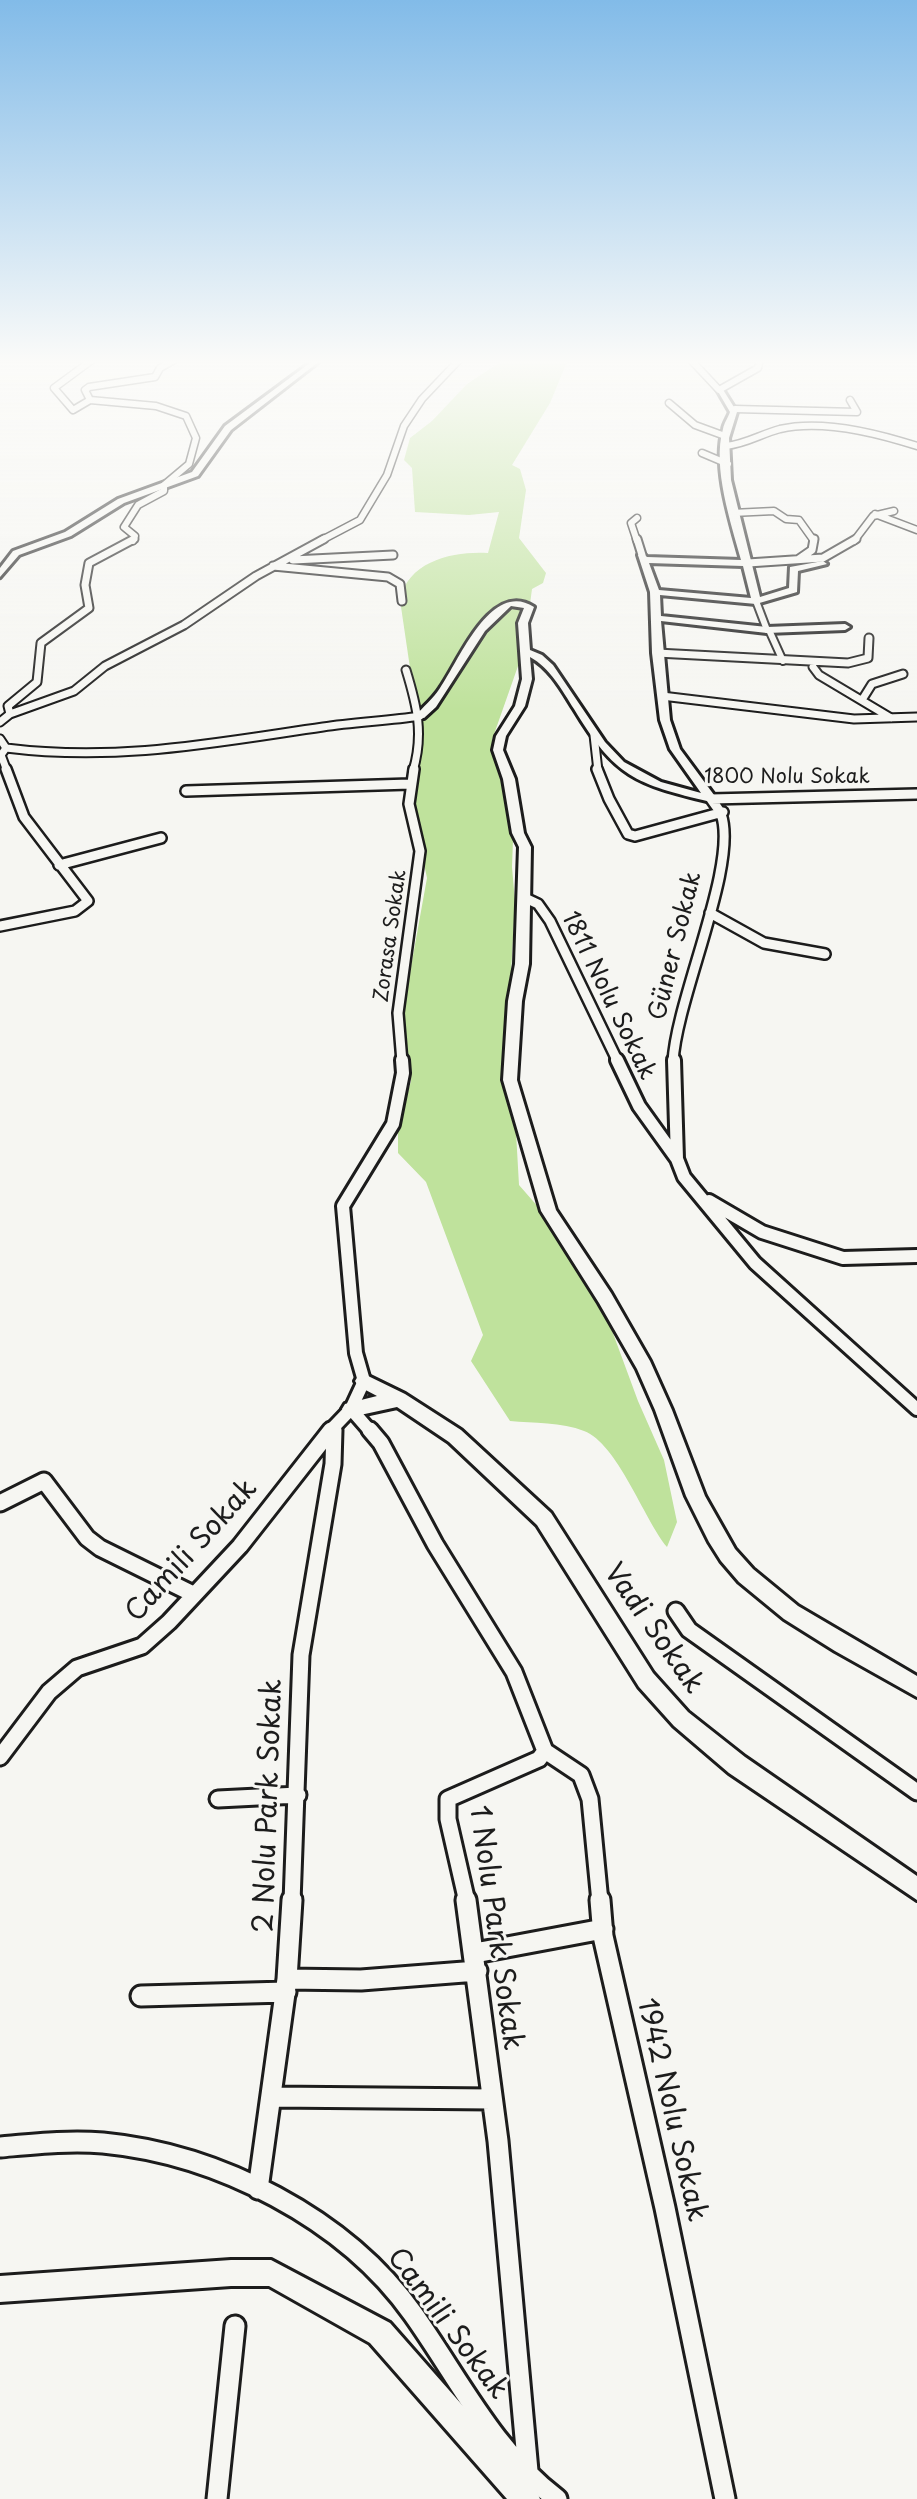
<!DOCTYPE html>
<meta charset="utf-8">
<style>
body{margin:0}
canvas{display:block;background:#f6f6f2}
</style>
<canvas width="917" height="2499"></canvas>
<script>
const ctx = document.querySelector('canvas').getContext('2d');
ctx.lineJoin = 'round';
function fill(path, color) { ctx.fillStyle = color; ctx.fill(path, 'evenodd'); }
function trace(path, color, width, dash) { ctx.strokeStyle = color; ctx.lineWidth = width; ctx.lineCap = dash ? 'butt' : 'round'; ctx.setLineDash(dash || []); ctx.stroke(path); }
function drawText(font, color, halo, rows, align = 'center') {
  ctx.font = font + ' "Playpen Sans",sans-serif'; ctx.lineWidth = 6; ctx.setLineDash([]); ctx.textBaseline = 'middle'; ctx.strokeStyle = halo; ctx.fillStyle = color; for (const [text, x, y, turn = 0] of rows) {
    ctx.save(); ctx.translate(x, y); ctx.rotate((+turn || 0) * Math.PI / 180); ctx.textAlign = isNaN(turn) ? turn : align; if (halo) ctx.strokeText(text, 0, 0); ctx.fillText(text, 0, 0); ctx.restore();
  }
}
fill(new Path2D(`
 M516,360H568L550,403L512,465L520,469L526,490L519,538L546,573L543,583L532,589L524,649L492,740L493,757L508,783L514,813L512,867L515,902L509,1009L519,1185L587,1263L638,1401L664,1460L677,1522L667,1547C644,1519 617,1443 584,1431C562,1422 533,1423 510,1421L471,1361L483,1335L426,1182L398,1153V1128L411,1081L403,1011L427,878L409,792L419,729L400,600C408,560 455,551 488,553L499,512L469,515L415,512L412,468L404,460L410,438L432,421L467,384L500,362Z`), '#bfe29c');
const pedestrian = new Path2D(`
 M756,601L767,630
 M769,630L783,661`);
const minorFar5 = new Path2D(`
 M92,360L54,388L73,410L90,400L85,390L89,387L155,377L160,368L174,360
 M691,360L719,390L758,368L760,360
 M90,400L156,406L186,416L196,438L189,464L164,485V491L138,505L124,527L135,536L133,541
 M669,403L695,425L725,436
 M735,409L857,412L850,400
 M726,446C746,444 761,434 780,429C822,419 877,433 917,446
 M702,453L728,464
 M732,513L774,511L786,519L799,520L814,541
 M875,514L917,530
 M637,518L631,523L637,541
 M320,541L360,520L387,475L404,426L422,399L459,360
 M854,541L873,516L894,511`);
const minorFar4 = new Path2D(`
 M637,539L642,555
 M799,559L812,550L814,539
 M293,560L393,555
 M748,563L823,558L856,539
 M273,566L388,577L400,584L402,601
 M657,653L848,663L868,658L869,638
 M813,667L819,675L891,718
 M406,670C417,706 424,734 413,771
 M662,696L854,719L917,717
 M862,700L872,684L903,674
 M10,714L8,706L37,682L41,643L89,608L85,585L89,563L134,539
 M0,722L10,714L74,691L105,666L184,625L256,576L324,539
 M594,735L598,771
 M0,739L6,748C118,762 213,743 323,727C355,722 388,721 420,716
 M6,748L1,755L7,771`);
const minorFar3 = new Path2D(`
 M597,769L609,799L628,834L635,836L723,812
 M186,791L410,784
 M711,799L917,794
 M59,865L161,838
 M523,897L538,904L550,921L618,1062
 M710,913L764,943L825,954
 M0,926L75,911L88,901L24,817L6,769
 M402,1062L398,1013L420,851L409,804L414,769
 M673,1062C676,999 739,864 721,814C719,809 714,804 711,799`);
const minorFar2 = new Path2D(`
 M617,1060L639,1106L677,1159
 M674,1060L677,1159L684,1177L755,1263L917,1409
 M709,1201L762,1232L843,1258L917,1256
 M351,1409L371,1432
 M329,1432L351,1409L364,1381L356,1353L343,1206L393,1124L403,1073L402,1060
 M334,1432V1427`);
const minorFar1 = new Path2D(`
 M370,1430L381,1443L435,1544L514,1672L545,1751L539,1759L448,1799V1819L467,1902
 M0,1503L44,1481L87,1538L100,1548L193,1594
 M676,1611L689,1630L917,1792
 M545,1751L581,1775L590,1799L600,1902
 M0,1757L49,1692L77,1668L142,1646L169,1622L240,1546L331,1430
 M218,1799L298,1795
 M292,1902L301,1655L333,1464L334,1430`);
const minor = new Path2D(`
 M466,1900L498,2141L528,2471
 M600,1900L603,1936L665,2208L725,2499
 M475,1953L603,1929
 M287,1979L361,1980L477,1971
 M141,1996L286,1992
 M273,2097L492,2099
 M0,2147C34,2144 69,2140 103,2143C218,2154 345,2218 413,2314C458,2377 493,2451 557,2499
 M258,2189L287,1979L292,1900
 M217,2499L235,2326`);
const tertiary = new Path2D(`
 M314,360H321L231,430L198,476L124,503L71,536L19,555L0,577V568L13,551L65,532L118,499L192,472L225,426Z
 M716,388H722L737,412L729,438L731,480L760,597L789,588L790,567L823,561L827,564L798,571L797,592L756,604L660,595L661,616L767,627L845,624L850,627L845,630L767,633L661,621L670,720L680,749L717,799L711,802C635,784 615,777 574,709C562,690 550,668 530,657L532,679L525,706L506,736L503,750L515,779L524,833L531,847L529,964L522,1001L517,1080L556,1210L611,1293L650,1361L672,1410L705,1496L735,1549L753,1569L798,1606L917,1676V1697L835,1651L784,1619L739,1582L721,1561L709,1542L686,1496L655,1410L637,1369L599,1303L541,1211L503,1080L508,1001L515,964L519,847L512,833L503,779L493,750L496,736L515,706L522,679L518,623L524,608L511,606L485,631L436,707L424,718L415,716C423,707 433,699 440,688C459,661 491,579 534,607L528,623L530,650L542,655L553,665L605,742L624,762L661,782L701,793L670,749L660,720L652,653L650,592L638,555L642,552L647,557L741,560C731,523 712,467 723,429C724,423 728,418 730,412ZM649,563L743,566L751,598L659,590Z
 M364,1374L405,1394L461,1430L551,1513L653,1673L688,1712L745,1757L917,1876V1900L729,1773L674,1726L639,1687L537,1525L449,1442L397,1407L351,1417L345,1414L342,1409L345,1404L377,1396L358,1386L355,1381L358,1376Z
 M231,2260H271L390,2323L536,2489L540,2499H507L370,2343L269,2286H231L0,2302V2276Z`);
trace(pedestrian, '#1c1c1c', 10);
trace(minorFar5, '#1c1c1c', 9);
trace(minorFar4, '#1c1c1c', 11);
trace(minorFar3, '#1c1c1c', 14);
trace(minorFar2, '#1c1c1c', 18);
trace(minorFar1, '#1c1c1c', 21);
trace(minor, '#1c1c1c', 25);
trace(tertiary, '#1c1c1c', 6);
trace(pedestrian, '#f6f6f2', 6);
trace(minorFar5, '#f6f6f2', 6);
trace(minorFar4, '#f6f6f2', 7);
trace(minorFar3, '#f6f6f2', 9);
trace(minorFar2, '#f6f6f2', 12);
trace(minorFar1, '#f6f6f2', 15);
trace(minor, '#f6f6f2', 19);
fill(tertiary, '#f6f6f2');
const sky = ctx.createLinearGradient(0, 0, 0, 710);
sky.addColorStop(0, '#82bbe8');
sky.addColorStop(0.51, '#fbfbf9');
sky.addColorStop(1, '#fbfbf900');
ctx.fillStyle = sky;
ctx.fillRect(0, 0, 917, 710);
drawText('20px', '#1c1c1c', '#f6f6f2', [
 ["1800 Nolu Sokak",787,777],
 ["Zorasa Sokak",391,936,-82]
]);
drawText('24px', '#1c1c1c', '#f6f6f2', [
 ["Güner Sokak",676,946,-76],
 ["1811 Nolu Sokak",608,996,64]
]);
drawText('28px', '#1c1c1c', '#f6f6f2', [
 ["Camili Sokak",192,1551,-48],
 ["Vadi Sokak",653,1629,55],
 ["2 Nolu Park Sokak",269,1806,-88],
 ["1 Nolu Park Sokak",495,1928,82],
 ["1942 Nolu Sokak",671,2110,77],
 ["Camili Sokak",447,2324,53]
]);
</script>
